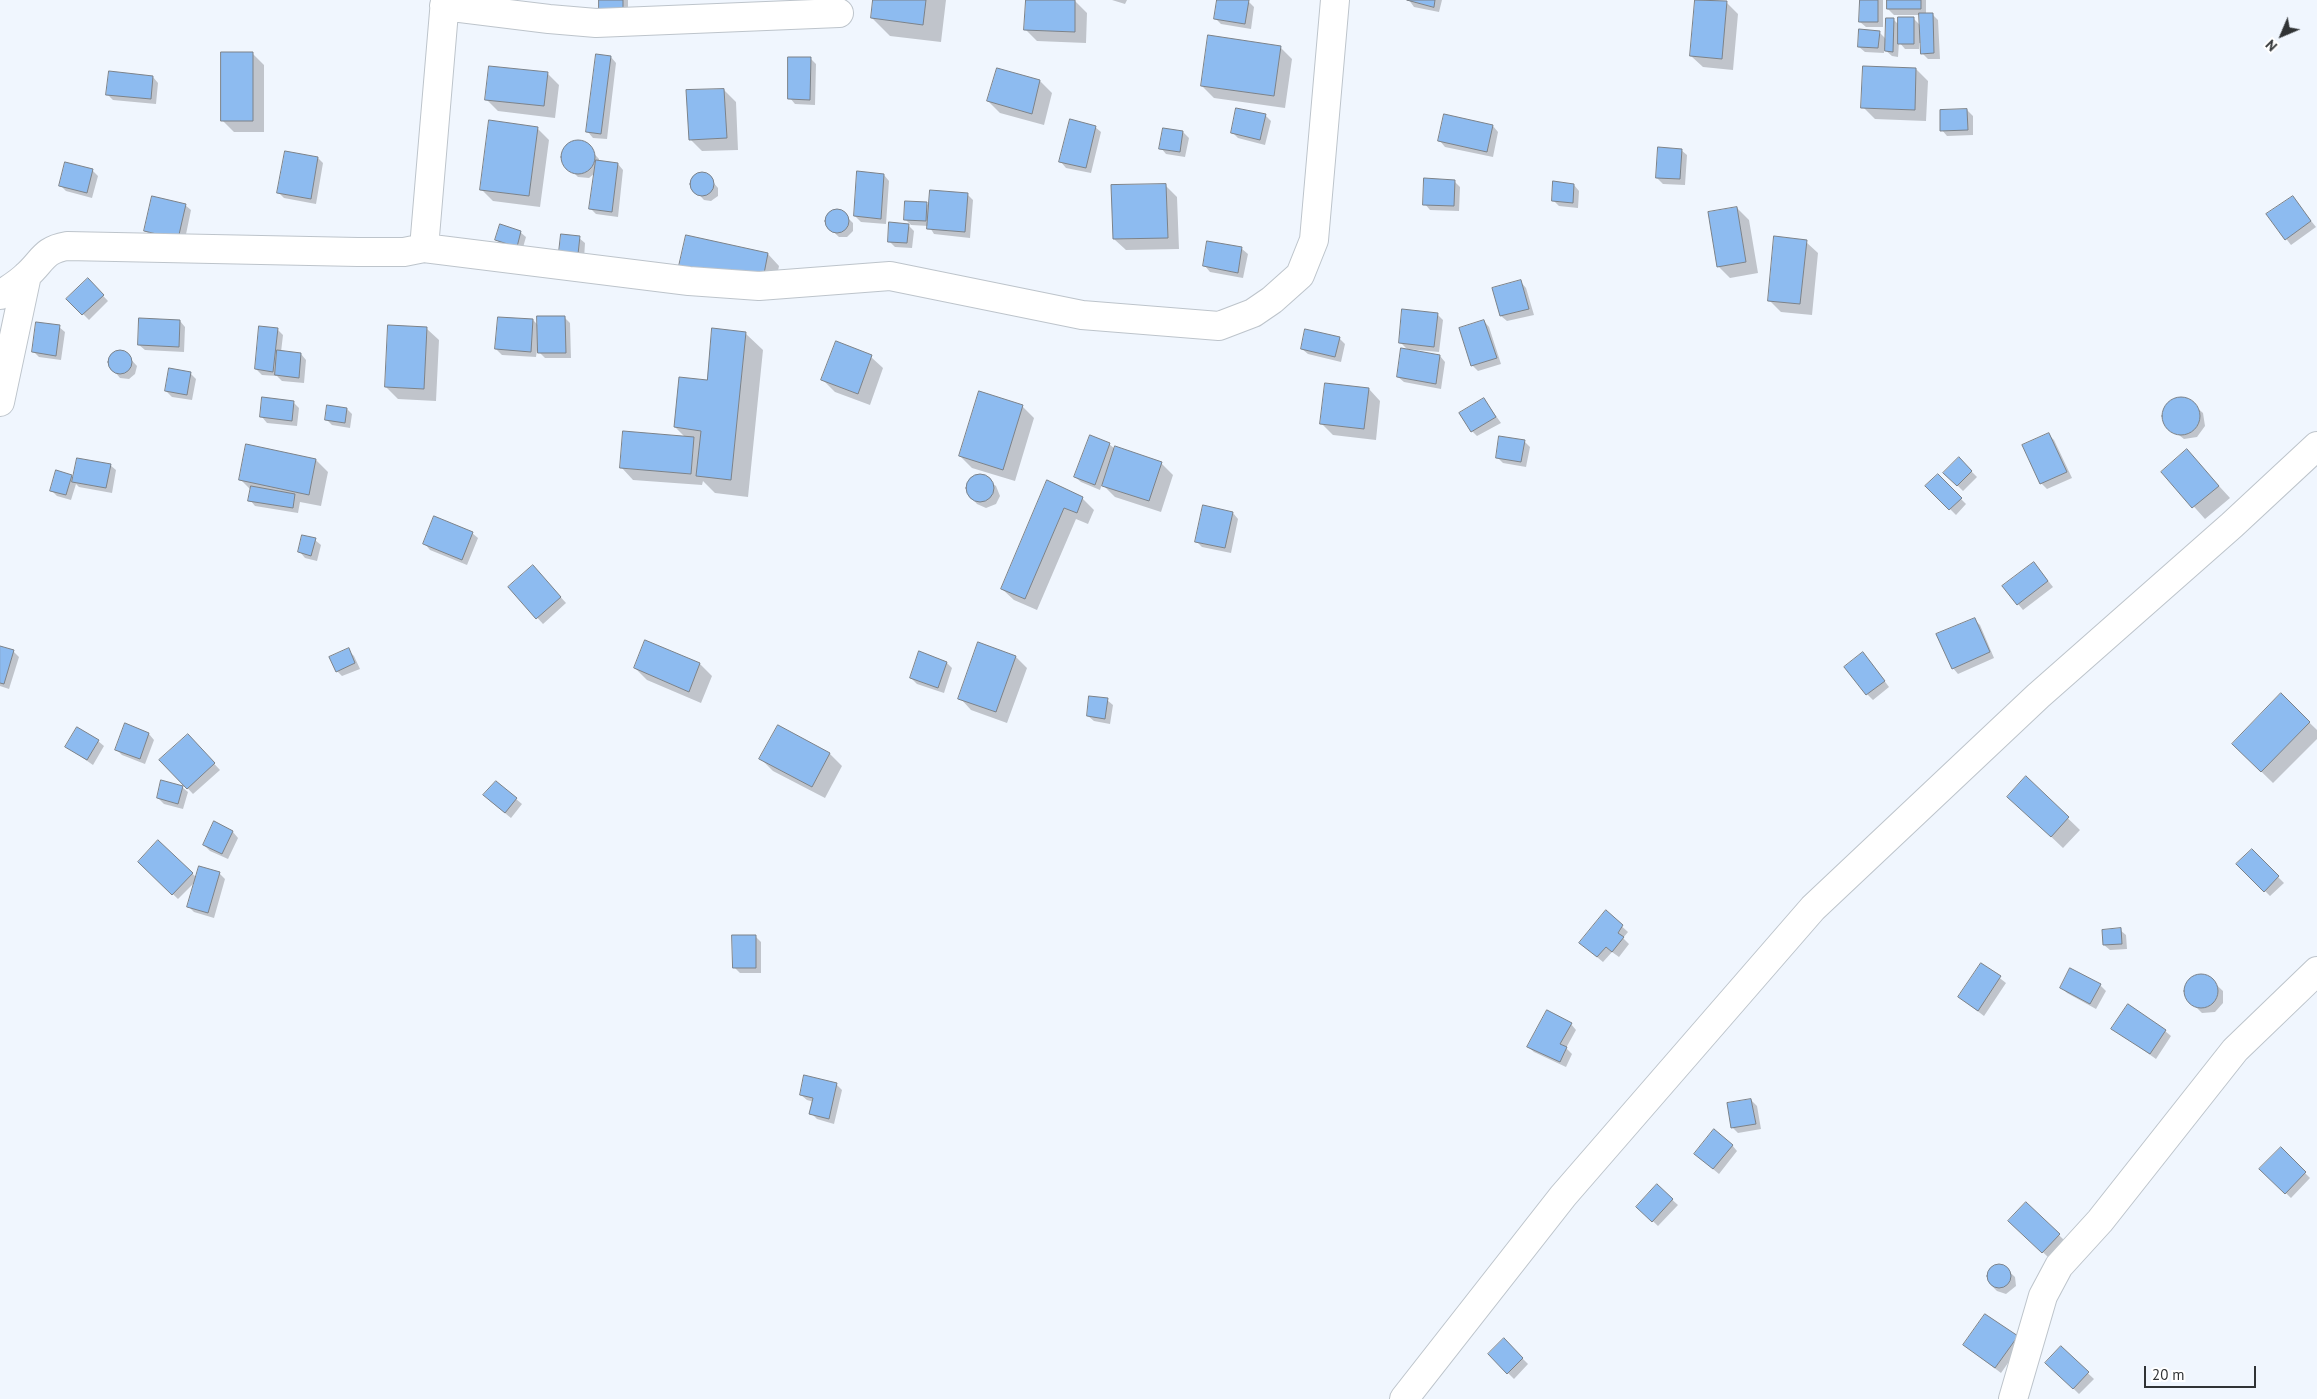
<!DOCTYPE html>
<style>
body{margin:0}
#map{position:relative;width:2317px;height:1399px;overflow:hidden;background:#f0f6fe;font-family:"PT Sans",sans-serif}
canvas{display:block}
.north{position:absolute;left:2257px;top:10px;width:50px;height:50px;-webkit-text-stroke:4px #fff;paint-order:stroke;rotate:225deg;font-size:14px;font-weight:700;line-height:20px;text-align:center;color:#303335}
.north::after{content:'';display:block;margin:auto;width:18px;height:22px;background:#303335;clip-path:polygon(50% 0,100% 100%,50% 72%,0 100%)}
.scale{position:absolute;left:2144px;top:1366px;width:112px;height:22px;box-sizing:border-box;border:2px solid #303335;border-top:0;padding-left:6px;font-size:15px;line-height:18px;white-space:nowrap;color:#303335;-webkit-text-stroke:4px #fff;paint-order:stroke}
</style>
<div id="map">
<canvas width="2317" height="1399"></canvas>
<div class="north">N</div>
<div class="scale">20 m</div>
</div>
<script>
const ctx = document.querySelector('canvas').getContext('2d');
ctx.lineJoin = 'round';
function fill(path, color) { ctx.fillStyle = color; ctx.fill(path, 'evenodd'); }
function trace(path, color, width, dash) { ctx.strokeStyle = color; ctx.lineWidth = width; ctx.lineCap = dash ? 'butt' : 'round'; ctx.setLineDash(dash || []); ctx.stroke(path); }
fill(new Path2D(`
 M600,0H628V24Z
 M874,0H946L941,42L890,36L872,18Z
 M1027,0L1075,1L1087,13L1086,43L1037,41L1025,29Z
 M1112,0H1127L1125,4Z
 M1218,0L1248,1L1254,7L1251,29L1221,24L1216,19Z
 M1409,0H1442L1439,12L1414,7Z
 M1696,0L1726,2L1738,14L1733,70L1703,67L1691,56Z
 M1861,0H1883V27H1866L1860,22Z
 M1888,0H1926V15H1933L1938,20L1940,59H1928L1922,53V43H1919V49H1905L1899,42L1898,57L1892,56L1884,49V53L1865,52L1859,47L1879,32L1886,39L1893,19L1900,26L1914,19L1921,26L1920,15H1894L1888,9Z
 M1280,47L1292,59L1285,108L1214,98L1202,86Z
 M252,53L264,65V132H234L222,120Z
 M611,57L616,63L607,139L593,138L588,132Z
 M810,58L816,64L815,105L795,104L790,98Z
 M997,69L1040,81L1052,93L1044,125L1000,113L988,101Z
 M1916,69L1928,81L1926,121L1875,119L1863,107Z
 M547,73L559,85L555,118L498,111L486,99Z
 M153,77L158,83L156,104L113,100L108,95Z
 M724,90L736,102L738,150L702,151L691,140Z
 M1967,110L1973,116V135L1947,136L1942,130Z
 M1265,115L1271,121L1265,145L1238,138L1232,132Z
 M1493,126L1498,132L1493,157L1445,147L1440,141Z
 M1095,127L1101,132L1091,173L1066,168L1061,162Z
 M537,128L549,140L540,207L493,201L481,189Z
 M1164,129L1183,132L1189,138L1185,157L1166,154L1161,148Z
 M573,143H584L599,159V162L618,164L623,170L618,217L596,214L591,209L595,173L589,178L578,177L563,162L564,151Z
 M1681,150L1687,155L1685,185L1663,184L1657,178Z
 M318,158L323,163L316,204L284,198L279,193Z
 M92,170L98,176L92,198L66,191L60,185Z
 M699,174L707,175L718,188V196L711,201L704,200L692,187L693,179Z
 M884,175L889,181L886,224L861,222L855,216Z
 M1454,181L1460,187L1459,211L1430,210L1425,204Z
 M1165,185L1177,197L1179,249L1126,250L1114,239Z
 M1574,185L1579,191L1578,208L1559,206L1553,200Z
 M967,194L973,200L970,238L934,234L929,226L911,225L906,220L926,203L930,207Z
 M2292,197L2316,227L2291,245L2268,215Z
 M185,205L191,210L184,244L151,236L146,231Z
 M1737,208L1749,220L1758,273L1730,278L1718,266Z
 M832,210H840L853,223V231L847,237H839L826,225V216Z
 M890,224L911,225H908L914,231L912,248L895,247L889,241Z
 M520,232L526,237L522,251L502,245L496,239Z
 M579,238L585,243L584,259L566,257Z
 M1806,242L1818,253L1812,315L1781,312L1769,300Z
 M1208,243L1242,249L1248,254L1243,278L1210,272L1205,266Z
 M768,254L779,266L773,295L693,277Z
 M88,280L108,301L89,320L68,299Z
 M1521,282L1526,288L1534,315L1507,321L1501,316Z
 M1437,314L1443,320L1439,352L1407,349L1400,342Z
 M564,317L570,323L571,358H545L537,350L536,357L502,355L496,349L533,320L538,325Z
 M180,321L185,327L184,352L145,350L139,345Z
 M1484,321L1489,327L1501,364L1478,371L1472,365Z
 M59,327L65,332L61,360L39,357L33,351Z
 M277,329L283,335L281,352L301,354L306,360L304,383L282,381L277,376L262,375L256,369Z
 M427,329L439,340L436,401L398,399L386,387Z
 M745,333L763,350L748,497L715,493L703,481L702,485L633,480L622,468L685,437L675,427Z
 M1339,338L1345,344L1341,362L1308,354L1302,349Z
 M117,351L125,353L137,366L135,374L129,379L120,378L109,365L110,357Z
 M1440,356L1445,362L1441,389L1404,382L1398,377Z
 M871,357L883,368L870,405L835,392L823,380Z
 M190,373L196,379L192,400L172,397L166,391Z
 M1369,389L1380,401L1376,440L1333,435L1321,423Z
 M2186,398L2203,413L2205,426L2197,437L2184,439L2166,425L2164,411L2172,400Z
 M1484,399L1501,423L1477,436L1472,431Z
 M293,402L299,408L297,426L267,423L262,417Z
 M1022,406L1034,418L1015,481L972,468L960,456Z
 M347,409L352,414L350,428L332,425L326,419Z
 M2048,434L2054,440L2072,478L2047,489L2041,483Z
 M1524,441L1530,447L1526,467L1503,463L1497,457Z
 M1109,444L1115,449L1161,463L1173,475L1161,512L1115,497L1102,484L1100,490L1081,482L1075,477Z
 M2187,451L2230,498L2205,519L2163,472Z
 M1959,459L1977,477L1963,491L1945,473Z
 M316,460L328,472L321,506L300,502L298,513L255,506L250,500L251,490L240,479Z
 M110,465L116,470L112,493L79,487L76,484L71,500L57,496L51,490L71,476L74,480Z
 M981,475L996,486L1000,496L996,504L986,508L977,504L971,497L967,488L971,479Z
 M1938,476L1966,504L1956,515L1927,486Z
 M1048,482L1082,498L1094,510L1088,524L1076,519L1037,610L1014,600L1002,589Z
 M1233,513L1238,519L1231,553L1202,547L1196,541Z
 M472,533L478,538L467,565L430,550L425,544Z
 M315,540L321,545L317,561L305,558L300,552Z
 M2034,563L2053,587L2023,610L2004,587Z
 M539,573L566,603L543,624L510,588Z
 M1974,619L1980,625L1994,658L1958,674L1953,668Z
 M646,642L700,664L712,676L701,703L647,680L635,668Z
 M0,647L13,651L19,657L9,689L0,686Z
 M348,650L354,656L360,669L342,676L337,671Z
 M1016,657L1027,668L1007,723L971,710L960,698Z
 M1868,659L1889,687L1873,700L1867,694Z
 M947,663L952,668L944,693L917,684L911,678Z
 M2281,695L2317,730V739L2273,783L2233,744Z
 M1107,700L1113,705L1110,724L1094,721L1088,716Z
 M779,727L830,754L842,766L825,798L773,771L761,759Z
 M149,734L154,740L145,764L122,755L116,749Z
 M98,741L104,746L93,765L67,747Z
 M193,741L220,770L193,794L161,760Z
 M2026,778L2080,830L2063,848L2021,808Z
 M182,787L188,792L183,809L164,804L158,798Z
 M516,799L522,804L511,818L490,801Z
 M233,832L238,838L228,859L210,851L204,845Z
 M158,841L197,878L220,874L225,879L214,918L194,912L188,906L196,881L178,899L139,862Z
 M2252,851L2284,883L2270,896L2238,864Z
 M1606,912L1628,932L1623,938L1629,944L1619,957L1612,952L1603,962L1586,948Z
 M2120,930L2126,935L2127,949L2110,950L2104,945Z
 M755,936L761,942V973H740L734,967Z
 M1982,964L2006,983L1984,1016L1959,997Z
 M2195,976H2207L2223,991V1003L2215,1012L2202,1013L2187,998L2186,985Z
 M2100,985L2106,991L2096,1009L2067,993L2062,988Z
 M1571,1024L1576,1030L1566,1048L1572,1054L1566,1067L1534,1052L1528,1047Z
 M2112,1028L2165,1031L2171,1036L2156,1059Z
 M805,1076L837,1085L842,1090L834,1124L817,1119L811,1113L814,1102L807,1100L801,1095Z
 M1751,1100L1757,1106L1761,1129L1738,1133L1732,1127Z
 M1732,1145L1737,1151L1719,1174L1701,1159Z
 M2281,1149L2310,1178L2291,1198L2261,1169Z
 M1657,1186L1678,1205L1658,1226L1638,1207Z
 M2026,1203L2064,1240L2048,1257L2010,1221Z
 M2002,1265L2015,1277L2016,1286L2006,1294L1997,1291L1991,1285L1988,1272L1993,1266Z
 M2017,1337L2022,1343L2001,1373L1964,1345Z
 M1504,1340L1528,1364L1514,1379L1489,1354Z
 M2061,1348L2094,1379L2079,1394L2047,1363Z`), '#0003');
const building = new Path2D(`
 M599,0H623V19H599Z
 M873,0H926L923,25L871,18Z
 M1026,0H1075V32L1024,30Z
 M1217,0H1249L1245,24L1214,19Z
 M1407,0H1435L1434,7Z
 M1695,0L1727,1L1722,59L1690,56Z
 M1860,0H1878V22H1859Z
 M1887,0H1921V9H1887Z
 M1919,13H1933L1934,53L1921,54Z
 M1898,17H1914V44H1898Z
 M1886,18H1894L1893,52L1885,51Z
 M1859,29L1880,31L1878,48L1858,47Z
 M1208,35L1281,46L1274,96L1201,86Z
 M221,52H253V121H221Z
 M596,54L611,56L601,134L586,132Z
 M788,57H811L810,100L788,99Z
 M489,66L548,72L544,106L485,100Z
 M1863,66L1916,68L1915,110L1861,108Z
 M997,68L1040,80L1032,114L987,101Z
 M109,71L153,76L151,99L106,95Z
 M724,89L727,138L689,140L686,90Z
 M1236,108L1266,114L1260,140L1231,133Z
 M1967,109L1968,130L1940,131V110Z
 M1444,114L1493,125L1487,152L1438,141Z
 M1070,119L1096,126L1086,168L1059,162Z
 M489,120L538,127L529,196L480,190Z
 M1163,128L1183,131L1180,152L1159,149Z
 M561 157a17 17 0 1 1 34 0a17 17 0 1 1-34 0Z
 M1658,147L1682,149L1680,179L1656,178Z
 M285,151L318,157L311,199L277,193Z
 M596,160L618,163L612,212L589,209Z
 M65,162L93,169L87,193L59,186Z
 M857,171L884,174L881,219L854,216Z
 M690 184a12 12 0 1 1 24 0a12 12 0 1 1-24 0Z
 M1424,178L1455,180L1454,206L1423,205Z
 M1553,181L1574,184L1573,203L1552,201Z
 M1166,184L1168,238L1113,239L1111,185Z
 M930,190L968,193L965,232L927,229Z
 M152,196L186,204L178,239L144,231Z
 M2293,196L2311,221L2285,240L2266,214Z
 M905,201L927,202L926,221L904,220Z
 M1737,207L1746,262L1717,267L1708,212Z
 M825 221a12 12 0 1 1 24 0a12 12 0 1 1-24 0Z
 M889,222L909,224L907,243L888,242Z
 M500,224L521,231L517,247L495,240Z
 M561,234L580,236L578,254L559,252Z
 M686,235L768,253L762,284L679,266Z
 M1774,236L1807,240L1800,304L1768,301Z
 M1207,241L1242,247L1238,273L1203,266Z
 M88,278L104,295L82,315L66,299Z
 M1521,280L1529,309L1500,316L1492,288Z
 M1402,309L1438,313L1434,347L1399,343Z
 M537,316H565L566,353H538Z
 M498,317L533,319L531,352L495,349Z
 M139,318L180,320L179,347L138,345Z
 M1484,320L1497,358L1471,366L1459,328Z
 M36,322L60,325L56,356L32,352Z
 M388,325L427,327L424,389L385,387Z
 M259,326L278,328L273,372L255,369Z
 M712,328L746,332L731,480L696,476L701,431L674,427L679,377L707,380Z
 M1305,329L1340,337L1335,357L1301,349Z
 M836,341L872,355L858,394L821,380Z
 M1401,348L1440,355L1436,384L1397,377Z
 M108 362a12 12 0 1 1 24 0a12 12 0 1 1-24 0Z
 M277,350L301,353L299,378L275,375Z
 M169,368L191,372L187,395L165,391Z
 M1325,383L1369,388L1364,429L1320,424Z
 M979,391L1023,405L1003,470L959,456Z
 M262,397L294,401L292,421L260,417Z
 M2162 416a19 19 0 1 1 38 0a19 19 0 1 1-38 0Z
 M1484,398L1496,417L1471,432L1459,413Z
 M327,405L347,408L345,423L325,420Z
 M623,431L694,437L691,474L620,468Z
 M2049,433L2067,472L2040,484L2022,445Z
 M1090,435L1110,443L1095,485L1074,477Z
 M1499,436L1525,440L1521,462L1496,458Z
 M246,444L316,459L309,495L239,480Z
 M1115,446L1162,462L1149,501L1102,486Z
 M2187,449L2219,486L2192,508L2161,472Z
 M1959,457L1972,471L1957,486L1943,473Z
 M77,458L111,464L106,488L72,482Z
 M56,470L72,475L66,495L50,491Z
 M966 488a14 14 0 1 1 28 0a14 14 0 1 1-28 0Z
 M1938,474L1962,498L1949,510L1925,486Z
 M1047,480L1083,497L1077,513L1064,508L1025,599L1001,589Z
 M251,486L295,494L293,508L248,501Z
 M1203,505L1233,512L1225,548L1195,542Z
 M434,516L473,532L462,560L423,544Z
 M302,535L316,538L311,556L298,552Z
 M2034,562L2048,581L2017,605L2002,586Z
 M533,565L561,597L536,619L508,587Z
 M1975,618L1990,652L1952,669L1936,634Z
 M645,640L700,663L689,692L634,668Z
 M978,642L1016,656L996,712L958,699Z
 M0,646L14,650L4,684L0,683Z
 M349,648L355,663L336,672L329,657Z
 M919,651L947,662L938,688L910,678Z
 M1863,652L1885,681L1866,695L1844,667Z
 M2281,693L2310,722L2261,772L2232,744Z
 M1089,696L1108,698L1105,719L1087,716Z
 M125,723L149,733L140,759L115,750Z
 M778,725L830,753L812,787L759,759Z
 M77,727L99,740L87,760L65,747Z
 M188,734L215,763L187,789L159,760Z
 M2026,776L2069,817L2051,837L2007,797Z
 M161,780L183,786L178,804L157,798Z
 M496,781L517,798L505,813L483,795Z
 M214,821L233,831L222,854L203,845Z
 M158,840L193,873L172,895L138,862Z
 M2252,849L2279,876L2264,892L2236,864Z
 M199,866L220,872L208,913L187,907Z
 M1606,910L1623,925L1618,933L1624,937L1612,952L1606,947L1597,957L1579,943Z
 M2121,928L2122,944L2103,945L2102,930Z
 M732,935H756V968H733Z
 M1981,963L2001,976L1978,1011L1958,997Z
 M2070,968L2101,984L2090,1004L2060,988Z
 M2184 991a17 17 0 1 1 34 0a17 17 0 1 1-34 0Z
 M2128,1004L2166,1030L2150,1054L2111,1029Z
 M1547,1010L1572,1023L1560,1044L1567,1047L1560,1062L1527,1047Z
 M804,1075L837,1083L829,1119L809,1114L813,1098L800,1095Z
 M1751,1099L1756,1124L1731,1128L1727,1103Z
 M1714,1129L1733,1145L1713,1169L1694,1154Z
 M2281,1147L2306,1172L2285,1194L2259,1169Z
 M1657,1184L1673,1199L1652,1222L1636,1207Z
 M2026,1202L2060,1234L2042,1253L2008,1221Z
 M1987 1276a12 12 0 1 1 24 0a12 12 0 1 1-24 0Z
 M1985,1314L2018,1336L1995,1368L1963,1345Z
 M1504,1338L1523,1358L1507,1374L1488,1354Z
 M2061,1346L2089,1372L2073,1389L2045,1363Z`);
fill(building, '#8dbbf0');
trace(building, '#7c8289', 1);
const street = new Path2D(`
 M444,6L549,19L596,23L839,13
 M424,248L689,281L759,286L890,276L1082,315L1219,326L1253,313L1272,300L1300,275L1314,240L1335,0
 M0,295C9,289 19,283 26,276C43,261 43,250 67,246L358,252H404L424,248L445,0
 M0,402L27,275
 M1404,1399L1563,1196L1813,908L2038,696L2232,525L2317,446
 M2013,1399L2043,1296L2059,1266L2100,1221L2235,1050L2317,971`);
trace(street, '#bdc4cb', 30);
trace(street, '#fff', 28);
</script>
